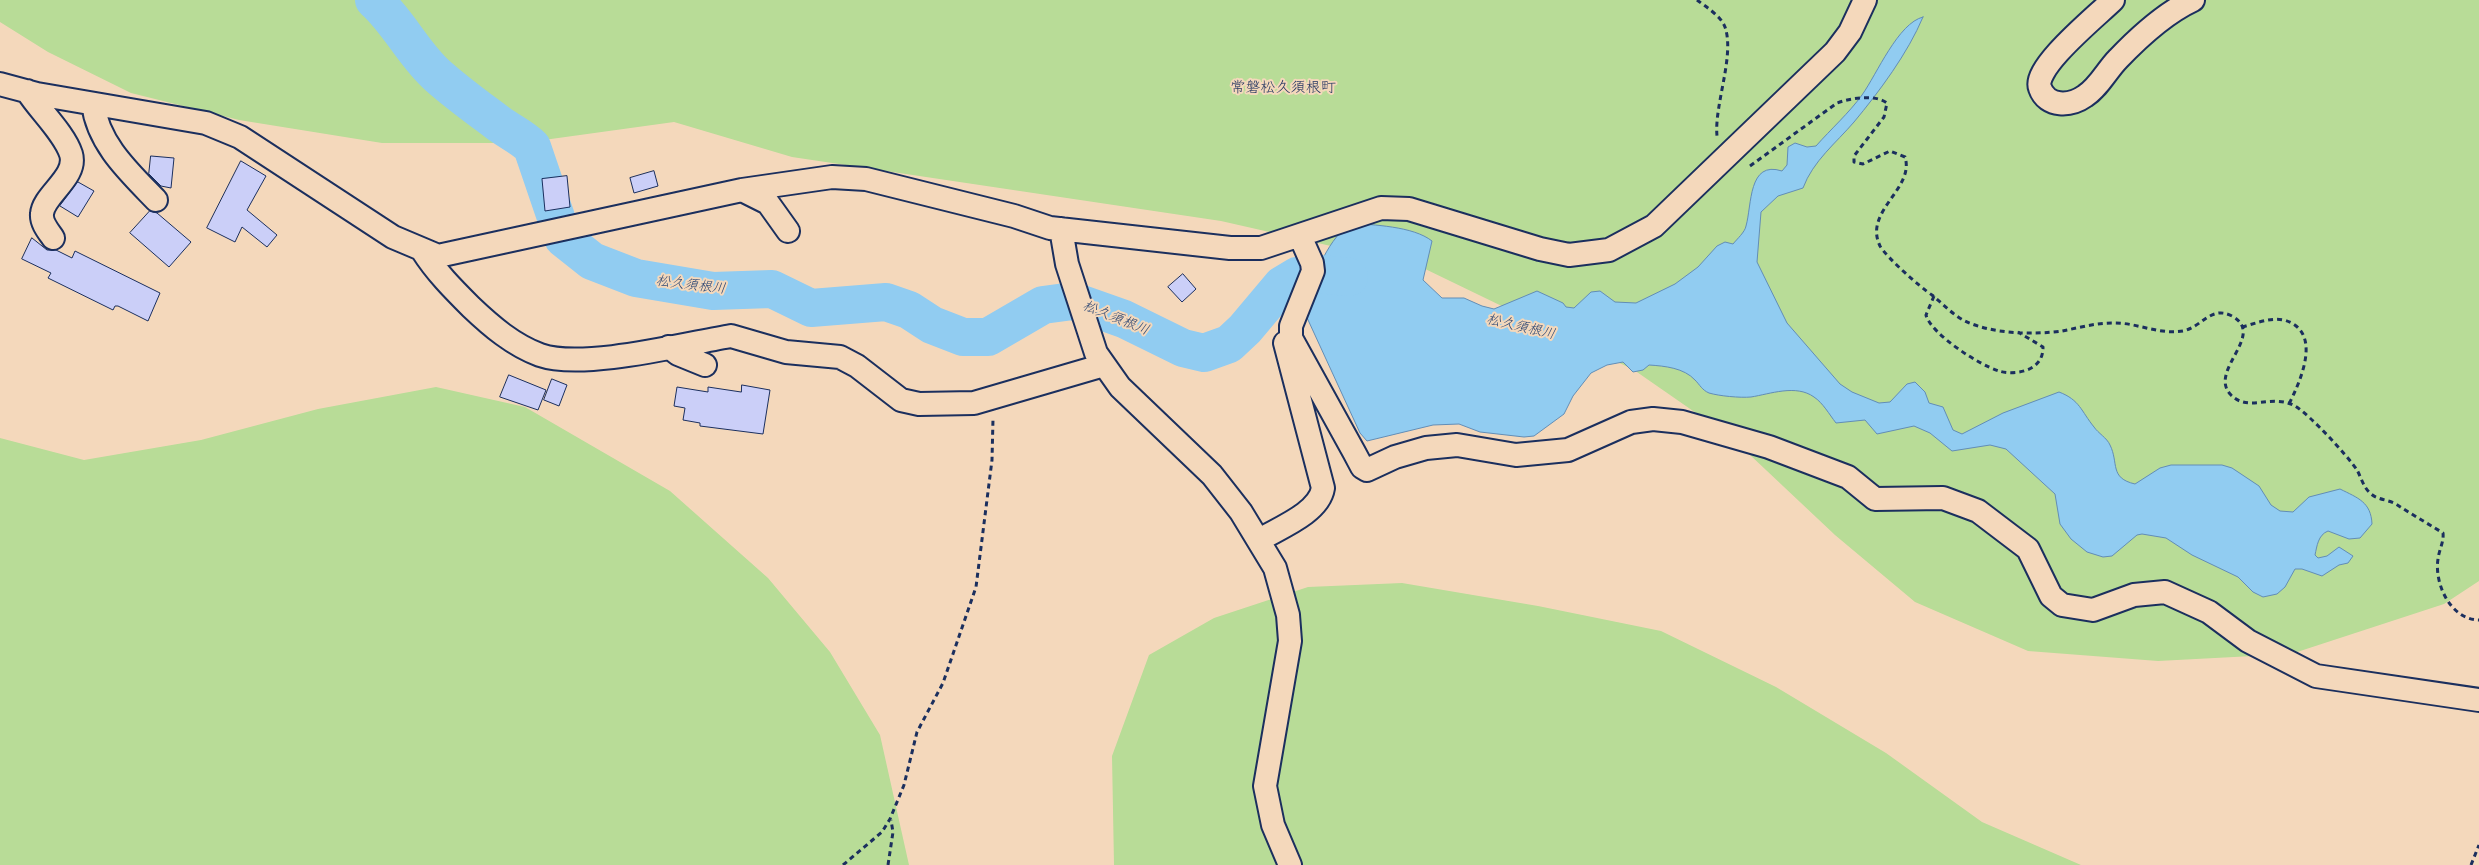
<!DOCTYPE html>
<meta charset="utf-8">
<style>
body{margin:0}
canvas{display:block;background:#f4d8bb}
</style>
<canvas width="2479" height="865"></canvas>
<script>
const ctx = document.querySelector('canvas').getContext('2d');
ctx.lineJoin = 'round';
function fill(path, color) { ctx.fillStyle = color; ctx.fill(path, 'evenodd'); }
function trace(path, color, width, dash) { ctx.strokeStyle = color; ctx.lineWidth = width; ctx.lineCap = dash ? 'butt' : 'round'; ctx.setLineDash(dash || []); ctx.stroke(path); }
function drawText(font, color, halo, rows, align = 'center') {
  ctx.font = font + ' "Playpen Sans","Klee One",sans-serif'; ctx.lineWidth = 4; ctx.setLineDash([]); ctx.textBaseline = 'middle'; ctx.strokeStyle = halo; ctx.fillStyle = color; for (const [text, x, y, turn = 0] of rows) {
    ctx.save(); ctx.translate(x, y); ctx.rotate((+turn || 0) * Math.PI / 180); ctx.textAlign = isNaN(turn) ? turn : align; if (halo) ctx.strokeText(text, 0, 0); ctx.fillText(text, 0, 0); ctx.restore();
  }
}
fill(new Path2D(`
 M0,0H2479V581L2444,604L2291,654L2158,661L2028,651L1915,602L1835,535L1732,438L1634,370L1419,266L1221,221L792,157L674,122L522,143H382L239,120L131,93L48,52L0,22Z
 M436,387L525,407L670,491L768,578L830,652L880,735L909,865H0V438L84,460L201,440L318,409Z
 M1402,583L1538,606L1661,631L1776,687L1886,753L1982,822L2081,865H1114L1112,756L1149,655L1214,618L1308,587Z`), '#b8dc97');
const water = new Path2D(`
 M1923,17C1908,53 1879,92 1854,122C1836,143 1813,161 1803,188L1778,196L1761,212L1757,262L1787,323L1840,384L1852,392L1879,403L1890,402L1907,384L1915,382L1925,392L1929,403L1943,407L1953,430L1962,434L2003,413L2059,392C2080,400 2081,411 2094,427C2098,433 2107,438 2110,445C2119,463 2109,478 2135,484L2160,468L2171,465H2222L2232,468L2259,486L2271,505L2280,511L2293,512L2309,497L2340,489C2358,498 2371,502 2372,524L2360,538L2349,539L2328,531C2318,535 2317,546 2315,555L2318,558L2327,556L2339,547L2353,556L2348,563L2339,565L2322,576L2302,569H2295L2285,587L2277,594L2263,597L2253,592L2238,577L2192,555L2166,538L2142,534L2137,535L2112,556L2103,557L2087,552L2071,539L2060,524L2055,494L2006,449L1990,445L1952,451L1930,433L1914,426L1877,434L1865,420L1836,423C1829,414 1823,403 1814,397C1796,384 1770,394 1751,397C1740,398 1719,396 1709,393C1702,390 1700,385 1695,380C1684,368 1665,366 1649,365L1643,370L1633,372L1623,362L1607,365L1591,373L1573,396L1564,414L1534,436L1524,437L1480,432L1459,424L1433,425L1367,441L1360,433L1303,309C1315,277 1323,246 1350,223C1373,225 1413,226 1432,241L1423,280L1442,298H1464L1482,306L1494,309L1537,291L1563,303L1566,307L1574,308L1591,292L1600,291L1615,302L1636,303L1675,284L1698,267L1717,246L1725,242L1733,244C1737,239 1745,232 1746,226C1752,205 1748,160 1782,171L1787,165L1788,147L1795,143L1807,147L1816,146C1831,129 1849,113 1862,95C1877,74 1898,23 1923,17Z`);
fill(water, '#91ccf1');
trace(water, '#628db6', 1);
trace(new Path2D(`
 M374,0C399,22 413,54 438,76C457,93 478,108 498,123C510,132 522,137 532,147L563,238L592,261L636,278L713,291L772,289L811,308L886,302L909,310L932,325L963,337H988L1043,305L1073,301L1124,319L1183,348L1204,353L1229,344L1245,329L1282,285L1297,276L1319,274L1349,277`), '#91ccf1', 38);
const building = new Path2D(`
 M151,156L174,158L171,188L161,186L149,174Z
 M241,161L266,176L247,210L277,235L267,247L242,227L235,242L207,228Z
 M654,171L658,186L634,193L630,178Z
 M567,176L570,207L545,211L542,179Z
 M78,182L94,191L78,217L60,206Z
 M150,211L157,213L191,242L169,267L130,233Z
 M32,238L47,250H56L72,258L75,251L160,293L148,321L118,306H115L113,310L48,278L51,273L22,259Z
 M1183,274L1196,289L1182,302L1168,287Z
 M509,375L546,390L538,410L500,397Z
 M552,379L567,385L559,406L544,400Z
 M742,385L770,390L763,434L700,426V423L683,420L685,408L674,406L677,387L708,392V387L741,392Z`);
fill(building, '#cbcff8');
trace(building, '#1b2f5e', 1);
const street = new Path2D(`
 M2113,0C2098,15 2032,68 2040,88C2047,108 2071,106 2085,96C2099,87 2107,70 2118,59C2140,36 2165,13 2193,0
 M0,84L37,94L206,123L240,137L393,237L438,256L742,190L832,177L866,179L1014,216L1050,228L1230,248H1261L1381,208L1409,209L1540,249L1569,255L1609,250L1654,226L1835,52L1850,32L1865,0
 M27,91C39,110 64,133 71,154C78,177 43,195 42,214C41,223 49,232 53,238
 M93,104C98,144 129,172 156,200
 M742,190L768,203L788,231
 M1061,229L1067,264L1096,353L1120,387L1212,475L1241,512L1275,568L1288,615L1290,641L1265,786L1273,825L1290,865
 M1300,236L1312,263L1313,271L1291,326V338L1354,452L1362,467L1367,470L1395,457L1426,448L1457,445L1516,455L1568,450L1631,422L1653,419L1682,422L1769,447L1848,477L1875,499L1943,498L1978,511L2028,549L2051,596L2062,605L2093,610L2134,595L2165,592L2209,612L2248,641L2316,676L2479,700
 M422,250C436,272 453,289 471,307C491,326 513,345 540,355C583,370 684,344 731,336L786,352L840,357L857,366L901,400L919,404L974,403L1104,365
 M669,347L678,354L705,365
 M1259,540C1279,528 1319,513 1323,488L1285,343`);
trace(street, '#1b2f5e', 26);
trace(new Path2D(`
 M1697,0C1706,7 1721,16 1725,27C1735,56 1714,105 1717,136
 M1750,166L1837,103C1851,98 1875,94 1887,103L1884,117L1854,156V162L1863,164L1890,151L1905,157C1915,189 1863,211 1880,246C1887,258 1920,287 1932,295C1943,304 1953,315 1965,321C1992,334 2033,335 2062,331C2078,328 2095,323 2112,323C2136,322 2158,335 2183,331C2202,327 2211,305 2232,316C2267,335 2207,371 2231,395C2249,413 2271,393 2295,406C2310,415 2347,455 2357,470C2361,477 2363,486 2369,492C2376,500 2387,499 2396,504C2411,514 2427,523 2443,533C2444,542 2439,550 2438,559C2434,584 2451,620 2479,620
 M1934,296L1926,315C1931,334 1979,365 1999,371C2009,374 2024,373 2033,367C2040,362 2043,356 2043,347L2018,332
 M2242,327C2254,324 2270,317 2284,320C2323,331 2301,380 2289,404
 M843,865L882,832L890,819L904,785L917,732L943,683L976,587L992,460L993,419
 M888,865L893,832L891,820
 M2471,865L2479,845`), '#1b2f5e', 3, [5, 4]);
trace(street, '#f4d8bb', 22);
drawText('italic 14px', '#2d4774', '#f4d8bb', [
 ["松久須根川",691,285,7],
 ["松久須根川",1116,318,22],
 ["松久須根川",1521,327,13]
]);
drawText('15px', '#1b2f5e', '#f4d8bb', [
 ["常磐松久須根町",1283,88]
]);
</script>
